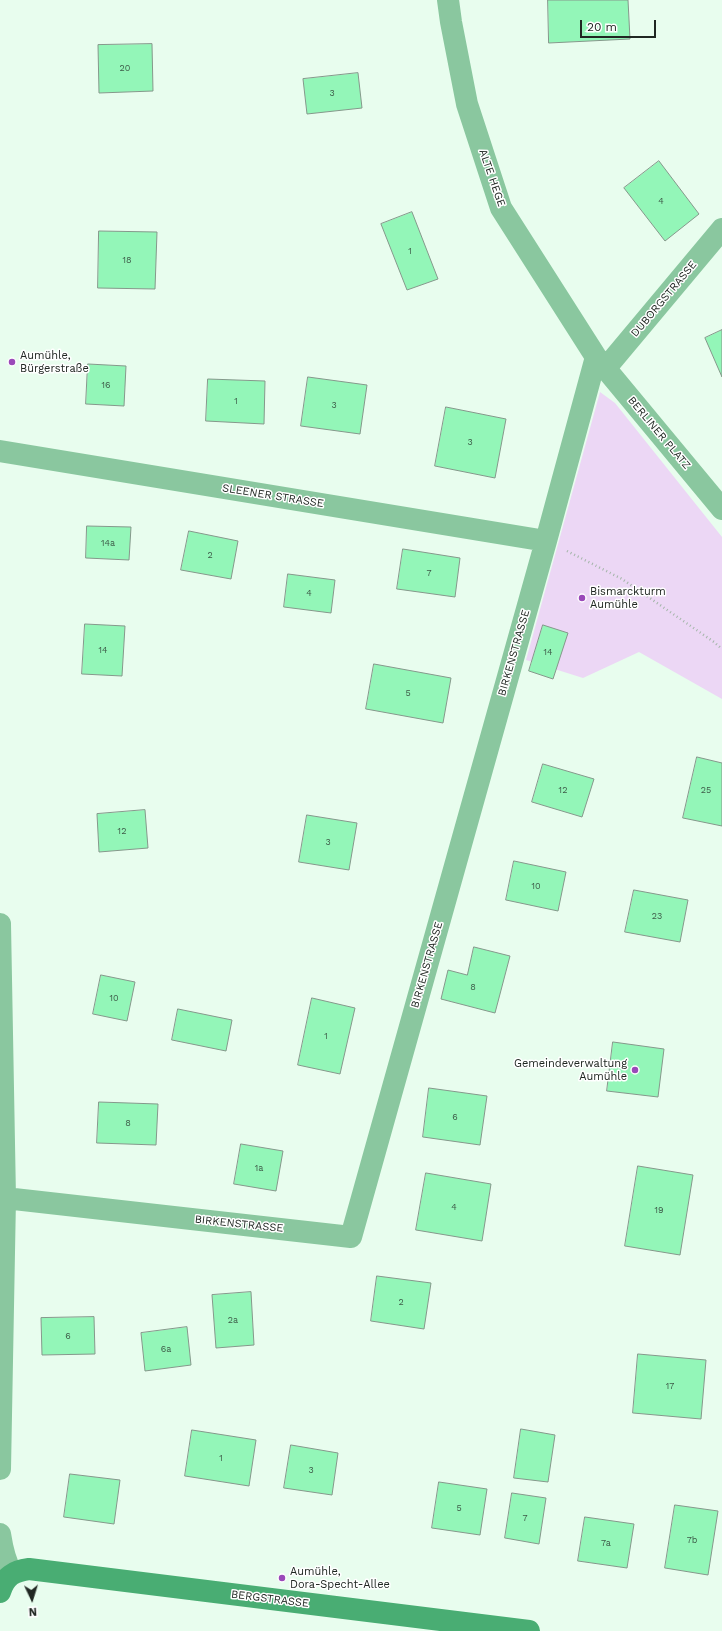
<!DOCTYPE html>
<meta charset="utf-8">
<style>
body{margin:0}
#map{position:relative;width:722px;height:1631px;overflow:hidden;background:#e8fdee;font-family:"Work Sans",sans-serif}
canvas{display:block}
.north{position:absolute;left:12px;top:1579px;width:40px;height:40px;-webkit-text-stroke:3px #fff;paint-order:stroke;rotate:176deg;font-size:11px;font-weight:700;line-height:16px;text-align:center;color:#202722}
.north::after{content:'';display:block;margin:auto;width:14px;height:18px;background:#202722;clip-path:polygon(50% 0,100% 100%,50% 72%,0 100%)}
.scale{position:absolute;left:580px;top:20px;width:76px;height:18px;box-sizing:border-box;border:2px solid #202722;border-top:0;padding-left:5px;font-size:12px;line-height:14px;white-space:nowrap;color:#202722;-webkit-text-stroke:3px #fff;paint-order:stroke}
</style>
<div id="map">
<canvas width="722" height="1631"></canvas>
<div class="north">N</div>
<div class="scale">20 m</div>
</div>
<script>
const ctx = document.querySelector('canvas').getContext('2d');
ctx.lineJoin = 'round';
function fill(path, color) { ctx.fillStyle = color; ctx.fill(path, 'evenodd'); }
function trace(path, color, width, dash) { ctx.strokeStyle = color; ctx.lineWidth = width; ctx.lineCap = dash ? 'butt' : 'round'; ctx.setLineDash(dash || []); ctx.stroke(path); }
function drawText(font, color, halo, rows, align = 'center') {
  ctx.font = font + ' "Work Sans",sans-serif'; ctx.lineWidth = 3; ctx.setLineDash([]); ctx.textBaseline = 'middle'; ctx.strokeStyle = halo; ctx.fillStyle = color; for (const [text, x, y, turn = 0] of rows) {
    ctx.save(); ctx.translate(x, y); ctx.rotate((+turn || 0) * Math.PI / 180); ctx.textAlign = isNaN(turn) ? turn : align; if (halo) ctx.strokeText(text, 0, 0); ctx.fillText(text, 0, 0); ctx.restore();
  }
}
fill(new Path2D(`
 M600,392L615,403L722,537V699L639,652L583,678L526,660Z`), '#ecd7f5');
const building = new Path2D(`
 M548,0H628L630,39L549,43Z
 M152,44L153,91L99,93L98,45Z
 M358,73L362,108L307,114L303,79Z
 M659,161L699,214L665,241L624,188Z
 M412,212L438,279L407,290L381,224Z
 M99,231L157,232L155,289L98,288Z
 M722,330V377L705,338Z
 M88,364L126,366L124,406L86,404Z
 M308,377L367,385L360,434L301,426Z
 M208,379L265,381L264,424L206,421Z
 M446,407L506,419L495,478L435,466Z
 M87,526L131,527L129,560L86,558Z
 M189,531L238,541L231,579L181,570Z
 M403,549L460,558L455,597L397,589Z
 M288,574L335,580L331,613L284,607Z
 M85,624L125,626L122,676L82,674Z
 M543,625L568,633L553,679L529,671Z
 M374,664L451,678L443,723L366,709Z
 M697,757L722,763V826L683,818Z
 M543,764L594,779L582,817L532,802Z
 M145,810L148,848L99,852L97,814Z
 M307,815L357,823L349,870L299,862Z
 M514,861L566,872L558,911L506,900Z
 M634,890L688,900L680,942L625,932Z
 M474,947L510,956L495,1013L441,999L448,970L467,975Z
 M101,975L135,982L127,1021L93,1014Z
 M312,998L355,1008L340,1074L298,1065Z
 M178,1009L232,1020L226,1051L172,1040Z
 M613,1042L664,1049L658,1097L607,1091Z
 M429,1088L487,1096L480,1145L423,1137Z
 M99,1102L158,1104L156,1145L97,1143Z
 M241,1144L283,1151L276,1191L234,1184Z
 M638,1166L693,1175L680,1255L625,1246Z
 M426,1173L491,1184L482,1241L416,1230Z
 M377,1276L431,1283L424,1329L371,1321Z
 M251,1292L254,1345L216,1348L212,1295Z
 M94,1317L95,1354L42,1355L41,1318Z
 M187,1327L191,1365L145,1371L141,1333Z
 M638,1354L706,1360L701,1419L633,1413Z
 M521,1429L555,1435L548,1482L514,1478Z
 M192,1430L256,1440L249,1486L185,1476Z
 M291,1445L338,1453L332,1495L284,1488Z
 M70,1474L120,1480L114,1524L64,1517Z
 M439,1482L487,1489L480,1535L432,1528Z
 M512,1493L546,1498L539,1544L505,1538Z
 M675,1505L718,1511L708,1575L665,1568Z
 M585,1517L634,1524L627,1568L578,1561Z`);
fill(building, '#93f6b8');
trace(building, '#85988b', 1);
trace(new Path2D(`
 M567,551L622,579L714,642L722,649`), '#a4b5a9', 2.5, [1, 3]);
trace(new Path2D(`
 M448,0L451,22L467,104L501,208L596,357L722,509
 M605,369L722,229
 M0,451L546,541
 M0,924L5,1198L0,1469
 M5,1198L351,1237L546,541L596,357
 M0,1534C2,1547 5,1562 12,1573`), '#8ac79f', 22);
trace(new Path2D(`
 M0,1592C5,1576 14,1571 29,1569L529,1631`), '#49ad73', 22);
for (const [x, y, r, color] of [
 [12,362,4,"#9a49b9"],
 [582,598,4,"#9a49b9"],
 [635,1070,4,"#9a49b9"],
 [282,1578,4,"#9a49b9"]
]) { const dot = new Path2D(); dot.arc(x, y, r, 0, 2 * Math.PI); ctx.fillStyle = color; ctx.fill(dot); trace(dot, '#fff', 1.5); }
drawText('9px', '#3d5b48', null, [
 ["20",125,68],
 ["3",332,93],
 ["4",661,201],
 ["1",410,251],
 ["18",127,260],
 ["16",106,385],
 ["1",236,401],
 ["3",334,405],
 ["3",470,442],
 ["14a",108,543],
 ["2",210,555],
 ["7",429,573],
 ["4",309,593],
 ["14",103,650],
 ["14",548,652],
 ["5",408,693],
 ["12",563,790],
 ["25",706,790],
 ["12",122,831],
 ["3",328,842],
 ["10",536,886],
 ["23",657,916],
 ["8",473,987],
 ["10",114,998],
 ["1",326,1036],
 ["6",455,1117],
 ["8",128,1123],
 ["1a",259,1168],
 ["4",454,1207],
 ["19",659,1210],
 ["2",401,1302],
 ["2a",233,1320],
 ["6",68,1336],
 ["6a",166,1349],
 ["17",670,1386],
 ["1",221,1458],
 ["3",311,1470],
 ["5",459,1508],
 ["7",525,1518],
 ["7b",692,1540],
 ["7a",606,1543]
]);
drawText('11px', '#202722', '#fff', [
 ["ALTE HEGE",492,178,71],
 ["DUBORGSTRASSE",664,299,-50],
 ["BERLINER PLATZ",659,433,50],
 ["SLEENER STRASSE",273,496,9],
 ["BIRKENSTRASSE",514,653,-74],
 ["BIRKENSTRASSE",427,965,-74],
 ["BIRKENSTRASSE",239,1224,6],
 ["BERGSTRASSE",270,1599,7]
]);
drawText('11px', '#202722', '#fff', [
 ["Aumühle,",20,356],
 ["Bürgerstraße",20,369],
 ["Bismarckturm",590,592],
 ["Aumühle",590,605],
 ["Gemeindeverwaltung",627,1064,"right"],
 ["Aumühle",627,1077,"right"],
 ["Aumühle,",290,1572],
 ["Dora-Specht-Allee",290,1585]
], 'left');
</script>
